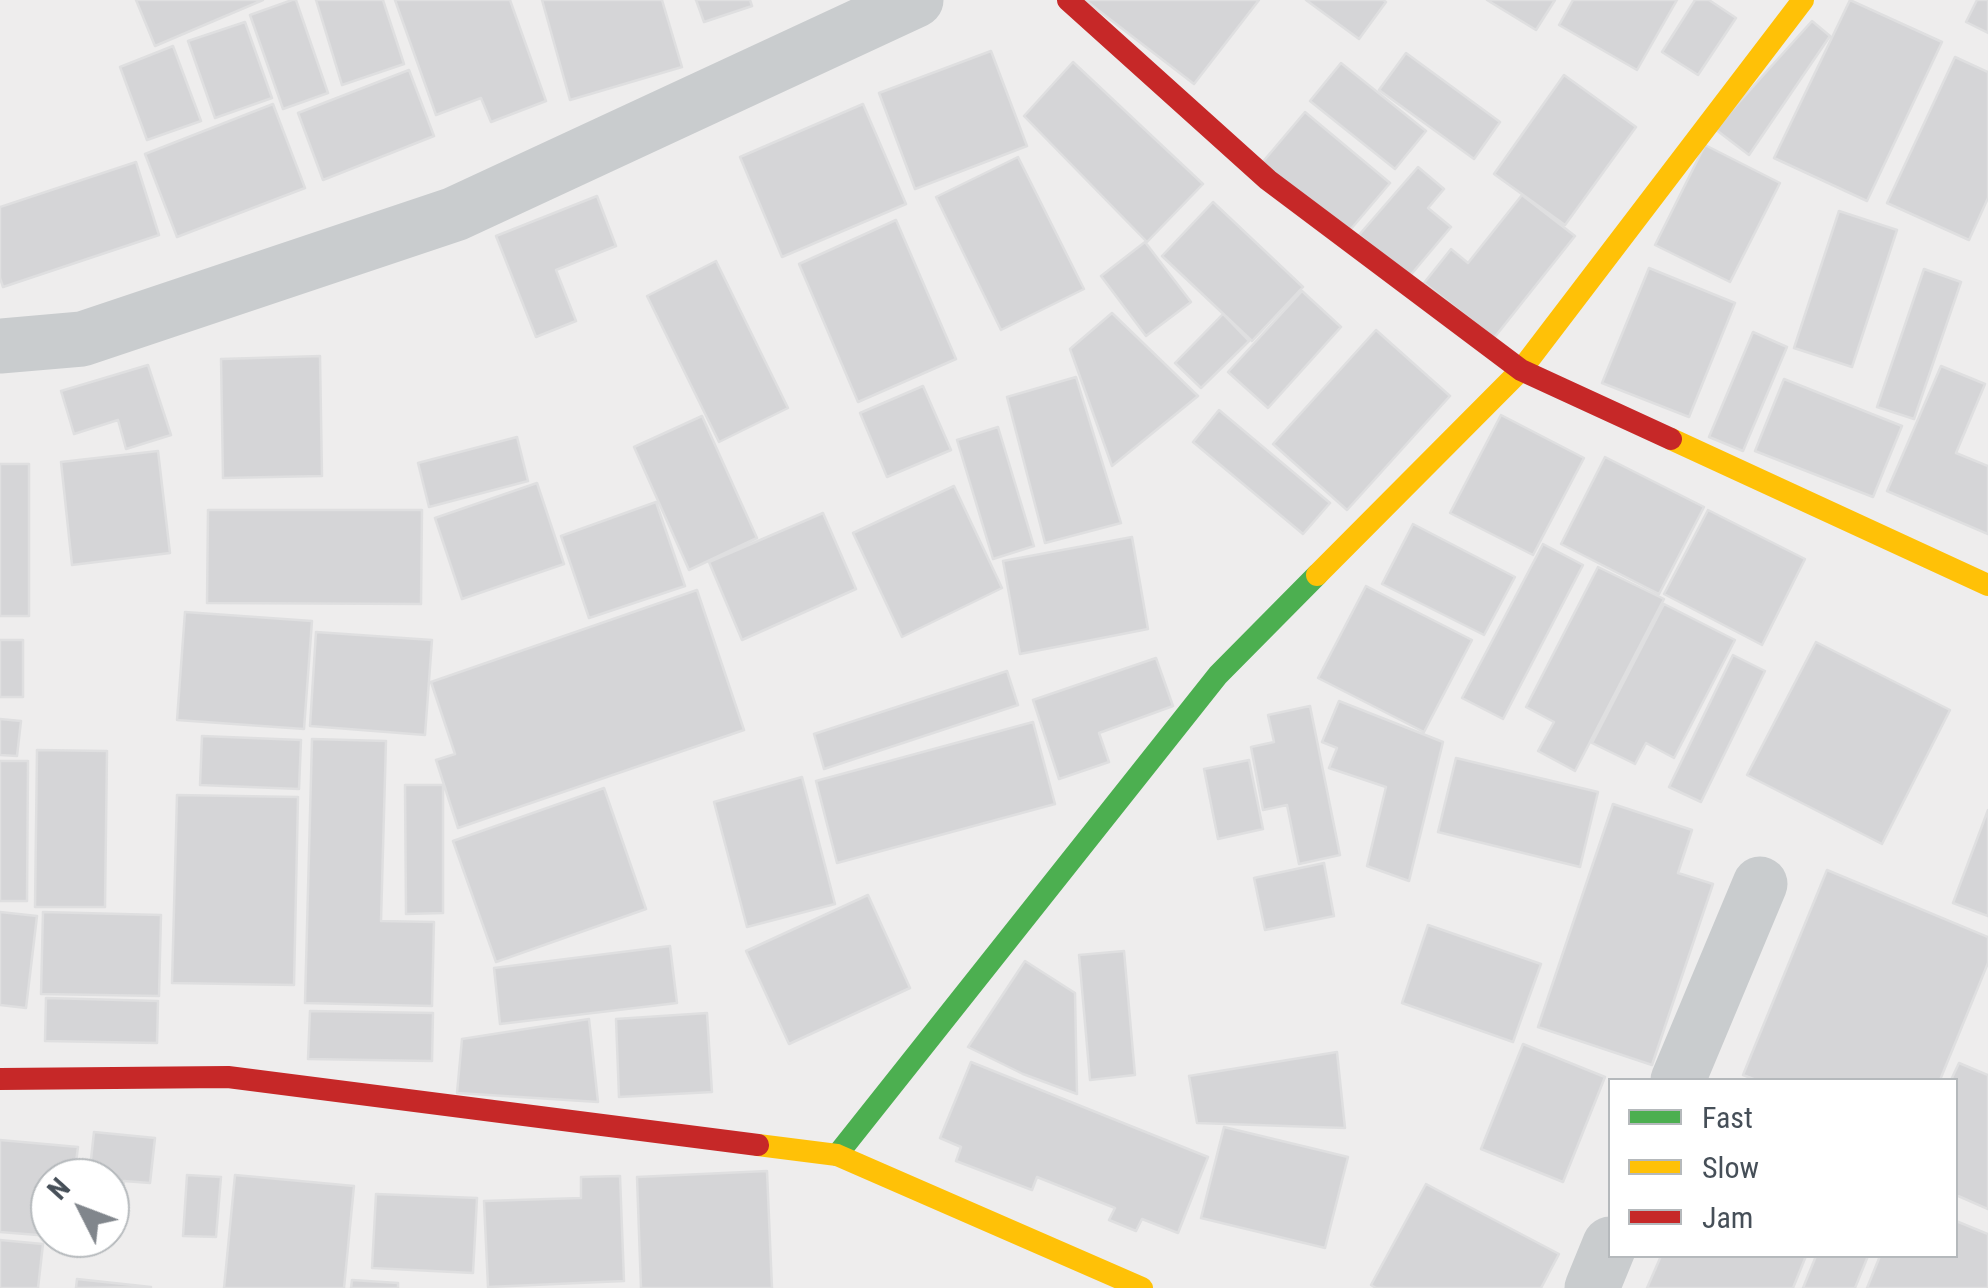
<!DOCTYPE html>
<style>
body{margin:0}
#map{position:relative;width:1988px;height:1288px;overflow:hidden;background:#eeeded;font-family:"Roboto Condensed",sans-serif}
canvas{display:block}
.legend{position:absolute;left:1608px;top:1078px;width:350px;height:180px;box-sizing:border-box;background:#fff;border:2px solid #b5b9bc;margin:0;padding:12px 18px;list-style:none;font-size:30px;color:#464f58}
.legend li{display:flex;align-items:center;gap:20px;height:50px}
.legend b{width:50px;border:2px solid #b5b9bc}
.north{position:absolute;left:30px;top:1158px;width:100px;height:100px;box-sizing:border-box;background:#fff;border:2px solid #b5b9bc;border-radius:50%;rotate:312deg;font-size:28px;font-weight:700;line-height:40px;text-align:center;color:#464f58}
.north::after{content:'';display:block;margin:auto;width:35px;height:45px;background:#81868c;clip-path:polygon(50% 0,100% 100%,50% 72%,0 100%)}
</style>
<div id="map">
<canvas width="1988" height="1288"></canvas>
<ul class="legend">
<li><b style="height:12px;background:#4caf50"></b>Fast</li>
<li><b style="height:12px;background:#ffc107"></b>Slow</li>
<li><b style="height:12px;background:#c62828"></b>Jam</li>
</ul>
<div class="north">N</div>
</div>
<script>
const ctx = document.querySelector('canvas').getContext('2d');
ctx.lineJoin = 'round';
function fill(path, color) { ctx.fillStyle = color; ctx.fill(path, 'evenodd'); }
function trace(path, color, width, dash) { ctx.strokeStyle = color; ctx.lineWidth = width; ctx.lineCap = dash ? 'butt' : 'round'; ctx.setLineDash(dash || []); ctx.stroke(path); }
const building = new Path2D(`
 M136,0H263L155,46Z
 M292,0H296L328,93L283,109L250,15Z
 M316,0H383L404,64L342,85Z
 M395,0H510L546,101L491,122L481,98L436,115Z
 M542,0H662L682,67L570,100Z
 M696,0H750L752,6L704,22Z
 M1085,0H1259L1194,84Z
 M1306,0H1383L1386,2L1359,39Z
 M1487,0H1555L1536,30Z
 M1573,0H1677L1637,70L1559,25Z
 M1695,0H1709L1736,18L1698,75L1662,52Z
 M1850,0L1942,42L1867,201L1774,158Z
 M1977,0H1988V33L1966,22Z
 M1812,21L1830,36L1749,155L1715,129Z
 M245,22L272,98L215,118L188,41Z
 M173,46L201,121L147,140L120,67Z
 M991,51L1027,146L915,189L879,93Z
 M1406,53L1500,122L1474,159L1379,90Z
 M1955,57L1988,72V198L1969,240L1887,203Z
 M1073,62L1203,184L1147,242L1024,116Z
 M1341,63L1426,131L1395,169L1310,101Z
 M409,70L434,136L323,180L298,113Z
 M1564,75L1636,127L1565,225L1494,174Z
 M273,104L305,188L177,237L145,154Z
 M863,104L906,204L782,257L740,157Z
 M1305,112L1390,183L1345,236L1261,164Z
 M1705,145L1780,183L1730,282L1655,245Z
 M1018,157L1084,289L1001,330L936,197Z
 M136,162L159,235L3,287L0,278V207Z
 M1418,167L1444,189L1428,208L1451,227L1409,277L1359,235Z
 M1522,195L1575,236L1494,338L1424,283L1451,249L1468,263Z
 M597,196L616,246L556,270L576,321L536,337L496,236Z
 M1213,202L1303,287L1252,341L1162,256Z
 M1839,211L1897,230L1852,367L1794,348Z
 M896,220L956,359L858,402L799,264Z
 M1145,242L1191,302L1146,336L1101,276Z
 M716,261L788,408L719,442L647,296Z
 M1649,268L1735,303L1689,417L1602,383Z
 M1924,269L1961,282L1914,419L1877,407Z
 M1302,291L1341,327L1268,408L1228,372Z
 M1112,313L1198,396L1112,466L1070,349Z
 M1223,314L1249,341L1201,388L1175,363Z
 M1376,330L1450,396L1347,510L1273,444Z
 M1753,332L1787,347L1743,451L1709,437Z
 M320,356L322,476L223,478L221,359Z
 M148,365L171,435L126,449L118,420L74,434L61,391Z
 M1941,366L1985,384L1956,453L1988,466V534L1887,491Z
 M1076,377L1121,523L1045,543L1007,397Z
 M1784,379L1902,426L1873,497L1755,451Z
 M923,386L951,450L887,477L860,413Z
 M1219,410L1330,503L1303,534L1193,442Z
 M1501,415L1584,458L1533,555L1450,513Z
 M702,416L757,538L689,570L634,447Z
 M998,427L1034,546L993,559L957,440Z
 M517,437L528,481L429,507L418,463Z
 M158,451L170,553L72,565L61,462Z
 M1605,457L1704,507L1659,594L1561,544Z
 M0,464H29V616H0Z
 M537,483L564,564L462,599L435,518Z
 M954,486L1002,588L902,637L853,533Z
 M656,502L685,586L589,618L561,536Z
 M208,510H422L421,604L207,603Z
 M1708,510L1805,559L1762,645L1664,594Z
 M823,513L856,589L742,640L709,562Z
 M1413,524L1515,577L1484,635L1382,584Z
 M1132,537L1148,629L1020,654L1003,561Z
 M1543,544L1583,565L1503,719L1462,698Z
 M1598,567L1664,599L1575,771L1538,751L1554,722L1526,707Z
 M1366,586L1472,640L1424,732L1318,678Z
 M697,590L744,730L458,828L436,760L455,754L431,682Z
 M1664,604L1735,640L1674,758L1646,743L1635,764L1592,743Z
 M185,612L312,621L304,729L177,720Z
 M316,632L432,640L425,735L310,726Z
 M0,640H23V697H0Z
 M1816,642L1950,710L1882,844L1747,775Z
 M1733,655L1765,671L1701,802L1669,787Z
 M1156,658L1173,706L1099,733L1109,762L1059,779L1033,700Z
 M1007,671L1018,705L824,769L814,734Z
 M1339,701L1443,742L1409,881L1367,866L1386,787L1329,768L1337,748L1322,742Z
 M1310,706L1340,855L1299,864L1287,805L1263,810L1251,747L1274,742L1268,715Z
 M0,719L21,721L17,756L0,755Z
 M1033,722L1055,804L837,863L816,781Z
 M202,736L301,740L299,789L200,785Z
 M312,739L386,741L381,921L434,922L432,1006L305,1003Z
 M37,750L107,751L105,907H35Z
 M1456,758L1598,792L1580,867L1438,832Z
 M1249,760L1263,829L1218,839L1204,769Z
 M0,761H28L27,901H0Z
 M802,777L835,904L747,927L714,802Z
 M405,785H443V913L406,914Z
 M604,788L646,909L496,962L453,841Z
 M177,795L298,797L294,985L172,983Z
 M1613,804L1692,830L1678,873L1713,884L1652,1065L1538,1027Z
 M1988,810V916L1953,903Z
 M1324,863L1334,916L1265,930L1254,878Z
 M1827,870L1988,937V963L1940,1080H1756L1743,1075Z
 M868,895L910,988L789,1044L746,951Z
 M0,912L37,916L26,1008L0,1005Z
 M43,912L161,915L159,996L41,994Z
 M1428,925L1541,964L1513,1042L1402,1003Z
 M670,946L677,1003L500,1024L494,968Z
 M1124,951L1135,1075L1090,1080L1079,955Z
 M1025,961L1075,993L1077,1094L1023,1074L968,1047Z
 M46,998L158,1001L157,1043L45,1041Z
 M310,1011L433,1013L432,1061L308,1059Z
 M707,1013L712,1092L619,1097L616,1019Z
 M589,1019L598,1102L457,1093L462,1039Z
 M1523,1044L1605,1077L1563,1182L1481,1149Z
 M1337,1052L1345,1128L1197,1123L1189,1076Z
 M971,1062L1208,1157L1178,1233L1142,1219L1136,1231L1109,1220L1115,1208L1037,1177L1032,1190L956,1161L961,1147L940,1138Z
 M1959,1063L1988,1075V1209L1956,1195V1080H1951Z
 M1224,1127L1348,1157L1325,1248L1201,1218Z
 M94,1132L155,1138L150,1183L124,1181L120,1215L110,1214V1178H89Z
 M0,1140L78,1147L74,1178H50V1236L0,1232Z
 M767,1171L772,1288H641L637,1177Z
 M187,1175L221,1177L216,1237L183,1236Z
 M235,1175L354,1186L344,1288H224Z
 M620,1176L624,1281L488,1287L484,1201L581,1198V1177Z
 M1426,1184L1559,1254L1541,1288H1376L1371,1285Z
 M376,1194L477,1198L473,1273L372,1268Z
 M1956,1221L1988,1234V1288H1867L1880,1256H1956Z
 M0,1240L43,1244L38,1288H0Z
 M1661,1256H1806L1793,1288H1647Z
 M1816,1256H1868L1855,1288H1803Z
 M77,1279L151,1287L76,1288Z
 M352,1280L398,1283V1288H351Z`);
fill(building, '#d5d5d7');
trace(building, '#dfdfe0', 2.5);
trace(new Path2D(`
 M0,346L82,339L455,214L916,0
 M1678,1080L1760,884
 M1592,1288L1610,1244`), '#c9ccce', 55);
trace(new Path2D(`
 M837,1155L1218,675L1317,575`), '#4caf50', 22);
trace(new Path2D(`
 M1671,439L1988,585
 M1317,575L1521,370L1803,0
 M758,1145L837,1155L1142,1288`), '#ffc107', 22);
trace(new Path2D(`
 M1068,0L1268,180L1521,370L1671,439
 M0,1079L228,1077L758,1145`), '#c62828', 22);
</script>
